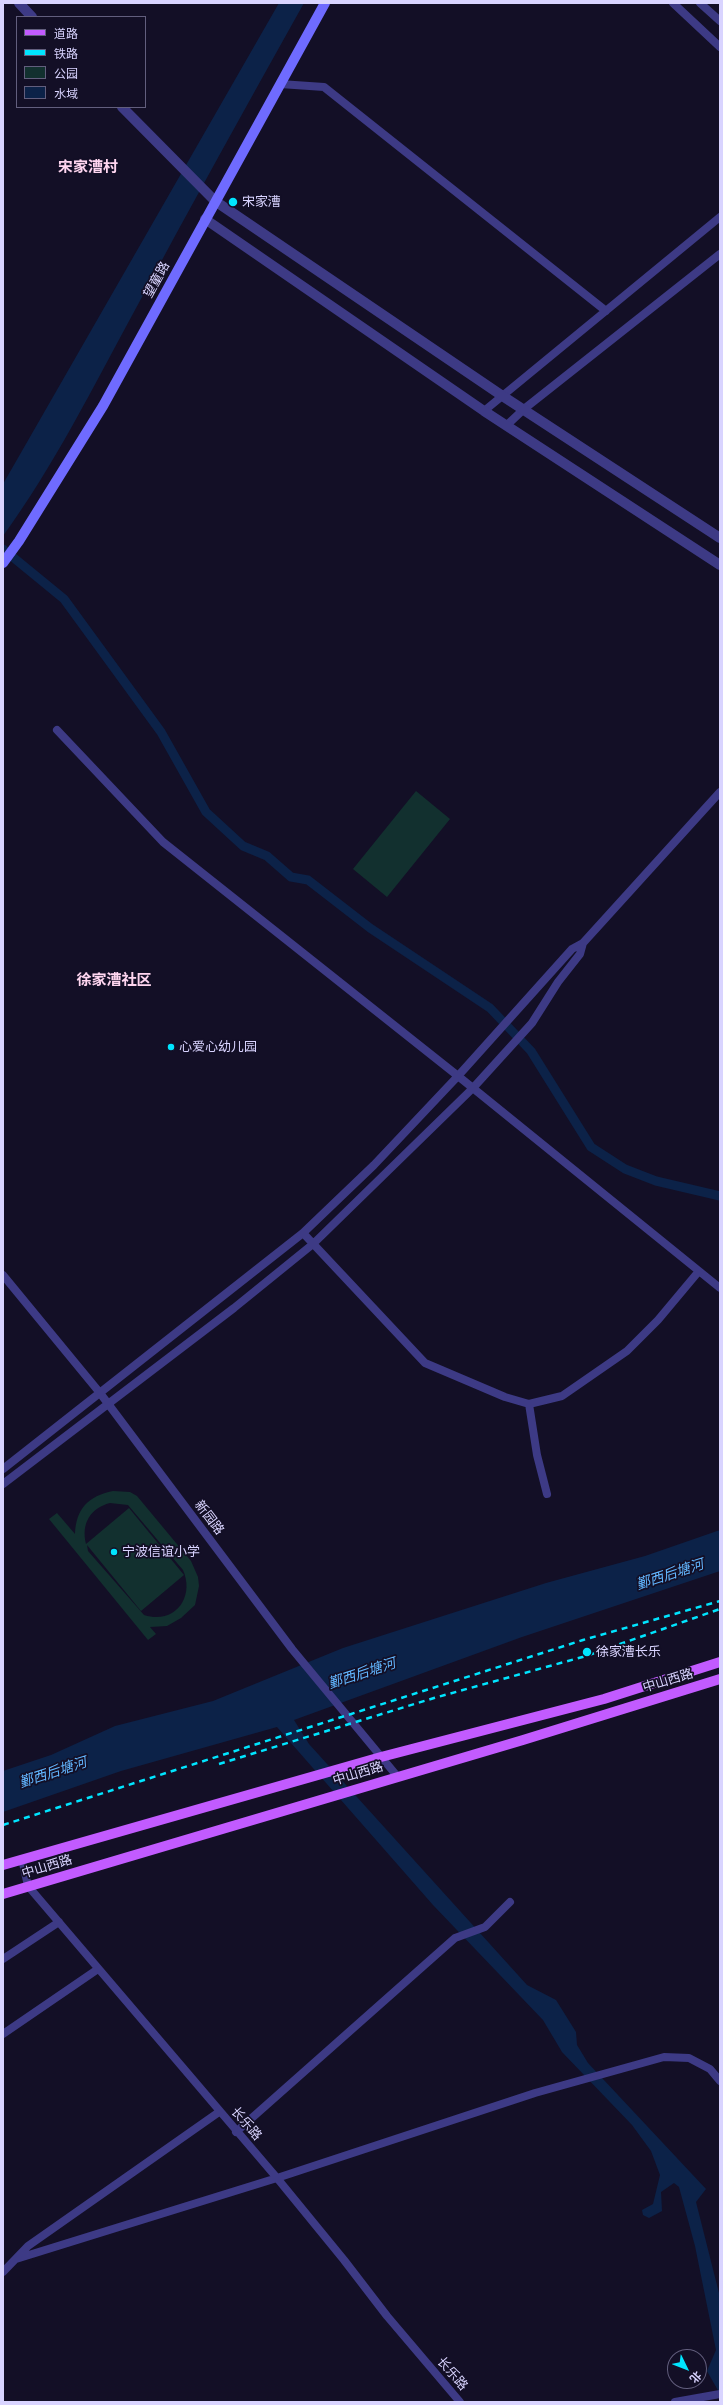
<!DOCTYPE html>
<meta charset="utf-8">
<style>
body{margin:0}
#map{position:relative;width:723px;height:2405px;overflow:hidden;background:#130f26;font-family:"Fira Sans Condensed","Noto Sans SC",sans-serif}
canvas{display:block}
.frame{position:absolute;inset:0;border:4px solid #d9d4ff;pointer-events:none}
.legend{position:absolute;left:16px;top:16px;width:130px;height:92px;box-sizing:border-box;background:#130f26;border:1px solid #625e7d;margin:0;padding:5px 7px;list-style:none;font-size:12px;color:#d9d4ff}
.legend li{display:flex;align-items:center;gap:8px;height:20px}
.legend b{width:20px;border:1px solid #625e7d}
.north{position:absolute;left:667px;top:2349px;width:40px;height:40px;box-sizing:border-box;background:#130f26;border:1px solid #625e7d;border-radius:50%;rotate:133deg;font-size:11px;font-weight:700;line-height:16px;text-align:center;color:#d9d4ff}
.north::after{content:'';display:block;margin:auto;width:14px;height:18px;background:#00e5ff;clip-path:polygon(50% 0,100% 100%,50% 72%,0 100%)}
</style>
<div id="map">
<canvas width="723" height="2405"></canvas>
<div class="frame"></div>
<ul class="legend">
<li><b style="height:5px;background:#c25bff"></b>道路</li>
<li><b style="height:5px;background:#00e5ff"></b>铁路</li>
<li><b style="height:11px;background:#12302f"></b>公园</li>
<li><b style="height:11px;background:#0c2248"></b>水域</li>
</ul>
<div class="north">北</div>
</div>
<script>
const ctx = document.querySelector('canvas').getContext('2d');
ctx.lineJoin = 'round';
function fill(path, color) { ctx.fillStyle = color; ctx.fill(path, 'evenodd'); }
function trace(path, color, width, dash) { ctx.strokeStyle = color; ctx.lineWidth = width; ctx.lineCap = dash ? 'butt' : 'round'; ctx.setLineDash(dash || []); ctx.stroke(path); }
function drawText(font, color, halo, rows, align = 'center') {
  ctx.font = font + ' "Fira Sans Condensed","Noto Sans SC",sans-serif'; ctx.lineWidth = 3.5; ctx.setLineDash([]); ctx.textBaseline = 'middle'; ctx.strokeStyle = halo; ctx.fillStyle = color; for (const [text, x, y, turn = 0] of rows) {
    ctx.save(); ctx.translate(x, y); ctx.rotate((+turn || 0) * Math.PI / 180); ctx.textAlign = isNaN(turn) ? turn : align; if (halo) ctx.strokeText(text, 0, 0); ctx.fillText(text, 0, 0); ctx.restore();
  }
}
fill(new Path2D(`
 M416,791L450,819L387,897L353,869Z
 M113,1491L130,1492L137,1496L191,1561L198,1577L199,1586L195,1605L181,1618L167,1626L150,1627L156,1634L148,1640L49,1519L57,1513L75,1534C76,1509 88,1496 113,1491ZM110,1503L128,1505L183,1570C195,1597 175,1625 144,1615L88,1551L87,1545L141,1611L184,1575L129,1508L86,1544C81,1524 90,1508 110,1503Z`), '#12302f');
fill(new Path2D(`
 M279,3H304C247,105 190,207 135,310C93,387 54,466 3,536V484Z
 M720,1530V1571L522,1637L294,1720L309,1744L527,1985L556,2000L576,2032L577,2045L588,2063L706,2189L696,2202L720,2297V2394L707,2371L716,2350L695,2246L679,2187L674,2183L661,2192L662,2211L649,2218L643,2215L642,2210L653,2204L660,2175L651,2151L632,2125L562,2052L543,2020L433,1905L277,1727L121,1771L3,1812V1771L51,1755L115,1726L213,1701L343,1648L546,1583L645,1556Z`), '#0c2248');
trace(new Path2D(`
 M3,549L64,599L161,732L206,812L243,846L267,856L291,877L308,880L370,928L490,1008L531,1051L591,1147L625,1169L656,1181L720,1196`), '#0c2248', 9);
trace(new Path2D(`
 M673,3L720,47
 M700,3L720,21
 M280,84L324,87L606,311
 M484,411L720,217
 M507,425L524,409L720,254
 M57,730L163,842L458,1076L720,1288
 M303,1233L425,1363L505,1397L529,1404L562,1396L627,1351L658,1320L699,1271
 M3,1275L100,1393L292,1649L397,1776
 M529,1404L537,1455L547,1494
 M3,1469L303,1233L374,1165L458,1076L572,949L583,943L720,792
 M3,1484L234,1308L313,1244L473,1088L532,1023L558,982L580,954L583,943
 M22,1859L28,1886L277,2178L344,2260L387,2316L460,2402
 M3,1959L59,1922
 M3,2034L98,1969
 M236,2132L455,1938L485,1927L510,1902
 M16,2259L277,2178L535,2093L664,2057L689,2058L710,2069L720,2081
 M3,2272L28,2246L219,2112
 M675,2402L720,2394`), '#3d3a85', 8);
trace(new Path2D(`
 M19,3L32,17
 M122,107L215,201L501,395L720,538
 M205,219L484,411L720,565`), '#3d3a85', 10);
trace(new Path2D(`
 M3,563L19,541L103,406L325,3`), '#6f6bff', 10);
trace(new Path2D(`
 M3,1865L381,1757L604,1699L720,1662
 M3,1894L523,1740L720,1679`), '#c25bff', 10);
trace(new Path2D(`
 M219,1764L434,1698L586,1656L720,1609
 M3,1825L583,1640L720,1601`), '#00e5ff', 2.5, [6, 5]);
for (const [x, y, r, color] of [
 [233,202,5,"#00e5ff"],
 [171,1047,4,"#00e5ff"],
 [114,1552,4,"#00e5ff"],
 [587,1652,5,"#00e5ff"]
]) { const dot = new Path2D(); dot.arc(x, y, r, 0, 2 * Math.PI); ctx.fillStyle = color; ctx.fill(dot); trace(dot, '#130f26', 1.5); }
drawText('13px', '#d9d4ff', '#130f26', [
 ["宋家漕",242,202],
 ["心爱心幼儿园",179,1047],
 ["宁波信谊小学",122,1552],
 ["徐家漕长乐",596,1652]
], 'left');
drawText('13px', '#d9d4ff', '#130f26', [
 ["望童路",157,280,-61],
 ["新园路",209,1518,53],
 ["中山西路",668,1681,-17],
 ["中山西路",358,1774,-17],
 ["中山西路",47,1867,-17],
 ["长乐路",246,2124,49],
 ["长乐路",452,2374,49]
]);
drawText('italic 14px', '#62b6ff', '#130f26', [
 ["鄞西后塘河",670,1575,-18],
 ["鄞西后塘河",362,1674,-18],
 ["鄞西后塘河",53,1773,-18]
]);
drawText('bold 15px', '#ffd6f0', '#130f26', [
 ["宋家漕村",88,168],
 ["徐家漕社区",114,981]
]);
</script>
